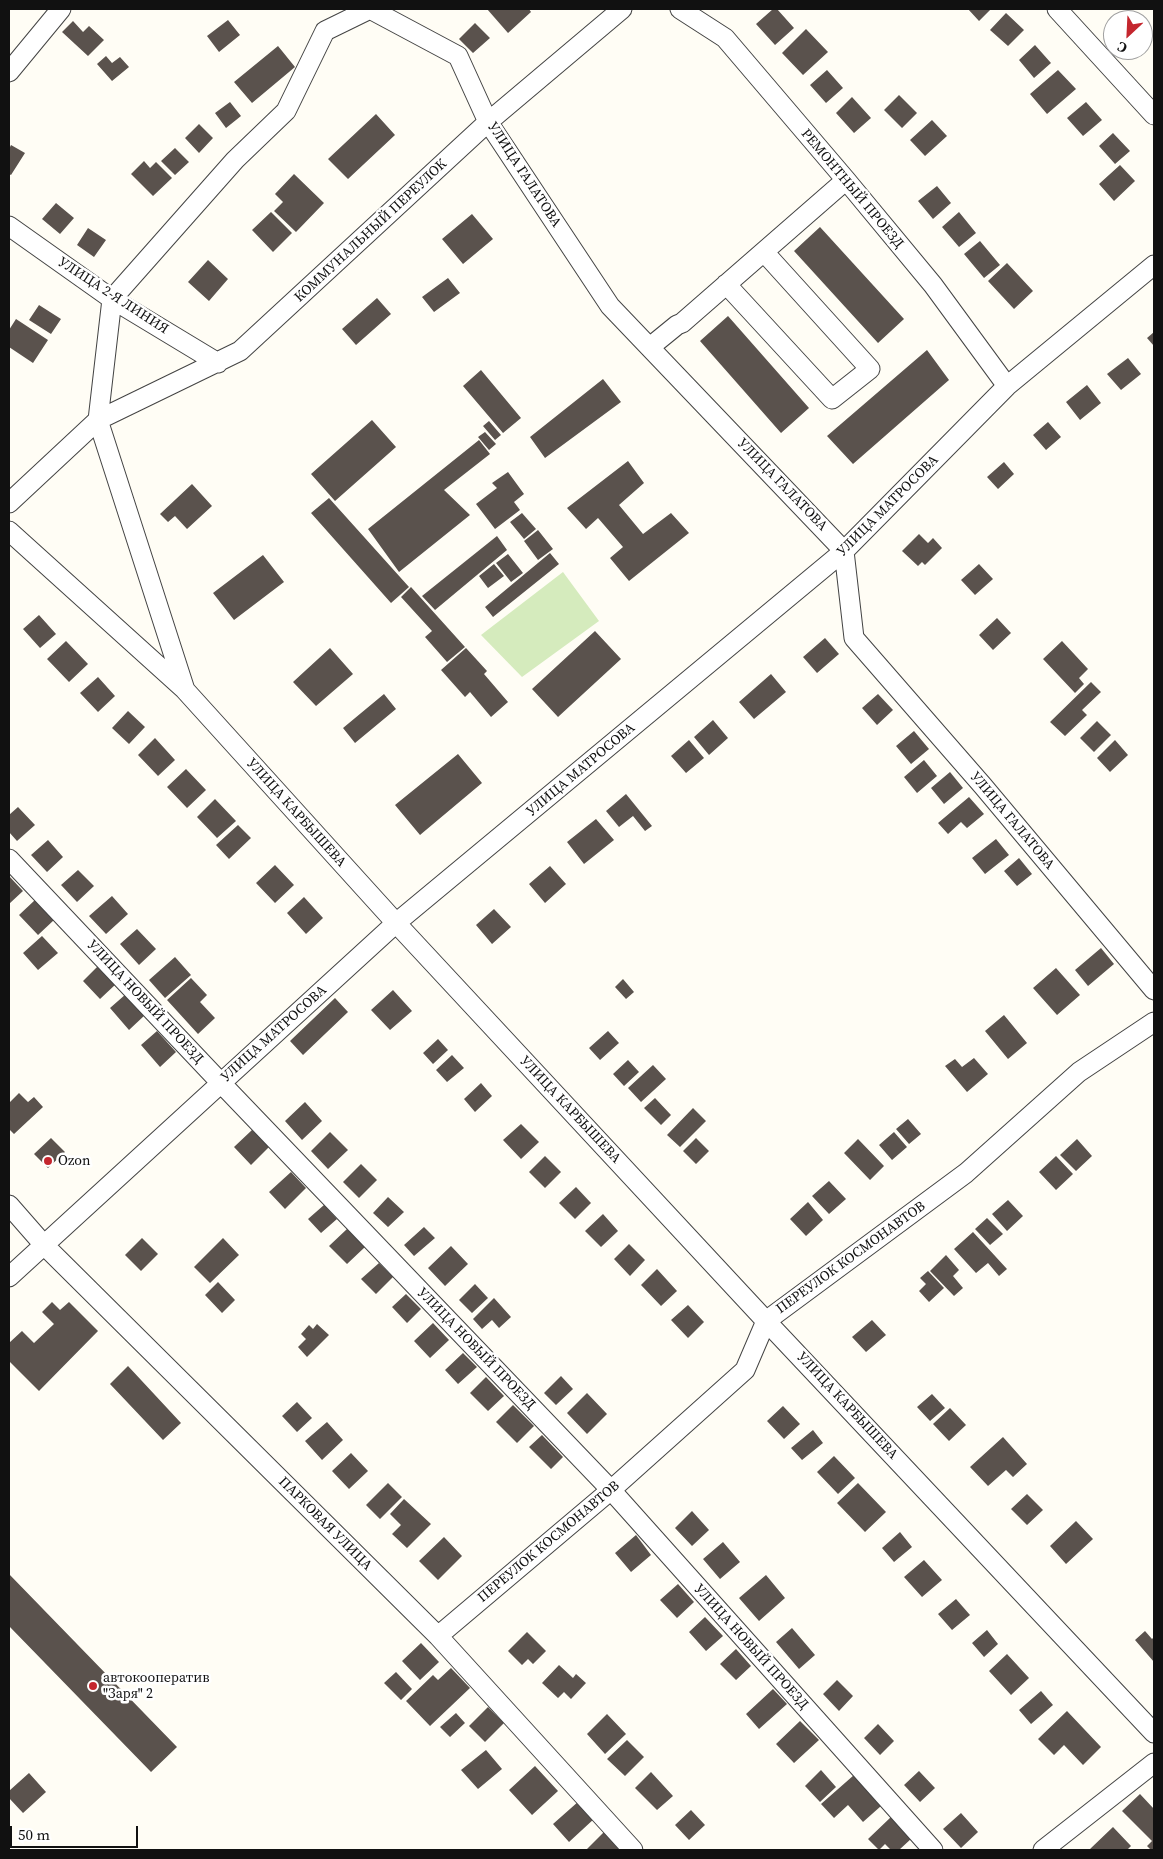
<!DOCTYPE html>
<meta charset="utf-8">
<style>
body{margin:0}
#map{position:relative;width:1163px;height:1859px;overflow:hidden;background:#fffdf5;font-family:"Source Serif 4",serif}
canvas{display:block}
.frame{position:absolute;inset:0;border:10px solid #111;pointer-events:none}
.north{position:absolute;left:1103px;top:10px;width:50px;height:50px;box-sizing:border-box;background:#fff;border:1px solid #a0a0a0;border-radius:50%;rotate:205deg;font-size:14px;font-weight:700;line-height:20px;text-align:center;color:#111}
.north::after{content:'';display:block;margin:auto;width:18px;height:22px;background:#c4262e;clip-path:polygon(50% 0,100% 100%,50% 72%,0 100%)}
.scale{position:absolute;left:10px;top:1826px;width:128px;height:22px;box-sizing:border-box;border:2px solid #111;border-top:0;padding-left:6px;font-size:15px;line-height:18px;white-space:nowrap;color:#111;-webkit-text-stroke:4px #fff;paint-order:stroke}
</style>
<div id="map">
<canvas width="1163" height="1859"></canvas>
<div class="frame"></div>
<div class="north">С</div>
<div class="scale">50 m</div>
</div>
<script>
const ctx = document.querySelector('canvas').getContext('2d');
ctx.lineJoin = 'round';
function fill(path, color) { ctx.fillStyle = color; ctx.fill(path, 'evenodd'); }
function trace(path, color, width, dash) { ctx.strokeStyle = color; ctx.lineWidth = width; ctx.lineCap = dash ? 'butt' : 'round'; ctx.setLineDash(dash || []); ctx.stroke(path); }
function drawText(font, color, halo, rows, align = 'center') {
  ctx.font = font + ' "Source Serif 4",serif'; ctx.lineWidth = 5; ctx.setLineDash([]); ctx.textBaseline = 'middle'; ctx.strokeStyle = halo; ctx.fillStyle = color; for (const [text, x, y, turn = 0] of rows) {
    ctx.save(); ctx.translate(x, y); ctx.rotate((+turn || 0) * Math.PI / 180); ctx.textAlign = isNaN(turn) ? turn : align; if (halo) ctx.strokeText(text, 0, 0); ctx.fillText(text, 0, 0); ctx.restore();
  }
}
fill(new Path2D(`
 M563,572L599,621L522,677L481,635Z`), '#d5ebbd');
fill(new Path2D(`
 M487,9H529L531,12L508,33Z
 M773,9H777L794,28L775,45L756,24Z
 M968,9H991L979,21Z
 M1006,13L1024,30L1008,46L990,30Z
 M228,20L240,35L219,52L207,36Z
 M73,21L83,32L89,26L104,40L88,56L62,32Z
 M475,23L490,38L473,53L459,39Z
 M806,29L828,52L803,75L782,53Z
 M1035,45L1051,63L1034,78L1019,60Z
 M278,46L295,67L252,103L234,82Z
 M106,56L112,63L120,57L129,67L112,81L97,64Z
 M827,70L843,88L826,103L810,85Z
 M1058,70L1076,89L1047,114L1030,94Z
 M899,95L917,113L902,128L884,110Z
 M852,97L871,118L854,133L836,113Z
 M230,102L241,116L226,128L215,113Z
 M1086,102L1102,120L1083,136L1067,118Z
 M376,114L395,135L348,179L328,159Z
 M932,120L947,136L925,156L910,140Z
 M199,124L213,138L199,153L185,138Z
 M1113,133L1130,151L1115,164L1099,146Z
 M11,145L25,153L11,175L9,174V149Z
 M175,148L189,162L175,175L161,161Z
 M144,161L150,168L156,162L172,178L153,196L131,174Z
 M1120,165L1135,181L1114,201L1099,184Z
 M294,174L324,203L296,232L274,211L283,202L275,194Z
 M937,186L951,203L933,219L918,201Z
 M56,203L74,218L60,234L42,219Z
 M271,212L292,233L273,252L252,230Z
 M959,212L976,233L959,247L942,227Z
 M472,214L493,239L463,264L442,239Z
 M820,227L904,319L878,343L794,251Z
 M88,228L106,240L94,257L77,245Z
 M980,241L1000,265L984,278L964,254Z
 M208,260L228,279L209,301L188,282Z
 M1007,263L1033,291L1014,309L988,281Z
 M448,278L460,293L434,312L422,297Z
 M377,298L391,314L356,345L342,329Z
 M39,305L61,319L51,334L29,320Z
 M728,316L809,408L781,433L700,341Z
 M16,319L48,340L33,363L9,347V330Z
 M1154,332V346L1147,338Z
 M927,350L949,380L853,464L827,436Z
 M1128,358L1141,374L1121,390L1107,374Z
 M481,370L521,418L503,433L463,386Z
 M603,379L621,402L545,458L530,437Z
 M1087,385L1101,403L1080,420L1066,402Z
 M372,420L396,447L335,501L311,474Z
 M489,421L501,435L495,440L483,426Z
 M1048,422L1061,437L1046,450L1033,435Z
 M485,432L496,444L489,450L478,437Z
 M479,440L490,454L444,490L470,515L399,572L368,529Z
 M628,461L644,483L619,505L643,534L671,513L689,533L629,581L610,558L623,547L598,518L586,529L567,508Z
 M1004,462L1014,474L998,489L987,477Z
 M508,472L524,494L514,502L520,510L495,529L476,504L497,488L492,483Z
 M192,484L212,506L187,529L175,516L168,522L160,514Z
 M329,498L409,587L391,603L311,513Z
 M522,513L536,529L524,539L510,522Z
 M538,530L553,549L538,560L524,541Z
 M919,534L928,543L933,538L942,548L925,565L922,562L918,566L902,551Z
 M497,536L507,550L435,610L422,596Z
 M550,553L559,564L493,617L485,607Z
 M508,554L523,573L511,582L496,563Z
 M263,555L284,582L234,620L213,593Z
 M494,564L504,576L488,588L479,576Z
 M979,564L993,579L975,595L961,580Z
 M411,587L465,647L447,662L425,637L432,631L401,597Z
 M39,615L56,634L40,648L23,629Z
 M997,618L1011,633L993,650L979,635Z
 M595,631L621,659L558,717L532,689Z
 M825,638L839,654L817,673L803,657Z
 M66,641L88,664L69,682L47,659Z
 M1062,641L1088,669L1079,678L1084,684L1075,693L1043,659Z
 M330,648L353,674L316,706L293,682Z
 M466,648L487,671L484,674L508,702L491,717L470,692L465,697L441,670Z
 M771,674L786,692L754,719L739,702Z
 M98,677L115,696L98,712L80,693Z
 M1091,682L1101,692L1082,710L1087,715L1065,736L1050,722Z
 M384,694L396,709L355,743L343,728Z
 M878,694L893,710L877,725L862,708Z
 M128,711L145,727L129,744L112,728Z
 M713,720L728,738L709,755L694,737Z
 M1097,721L1111,735L1094,752L1080,738Z
 M914,731L929,749L911,764L896,746Z
 M155,738L175,760L158,776L138,755Z
 M689,740L704,758L686,773L671,756Z
 M1115,740L1128,755L1110,772L1097,758Z
 M458,754L482,783L420,835L395,805Z
 M924,760L937,776L917,793L904,777Z
 M186,769L206,790L187,808L167,787Z
 M950,772L963,788L944,804L931,788Z
 M626,794L652,826L645,831L633,816L619,827L606,811Z
 M969,797L984,814L967,828L961,822L948,834L938,823Z
 M215,799L236,821L217,838L197,817Z
 M18,807L35,825L17,841L9,832V815Z
 M596,819L614,840L584,864L567,842Z
 M238,825L251,838L229,859L216,845Z
 M996,839L1009,855L985,874L972,858Z
 M48,840L63,857L47,872L31,855Z
 M1019,858L1032,874L1017,886L1004,871Z
 M275,865L294,885L275,903L256,883Z
 M550,866L566,884L545,903L529,884Z
 M78,870L94,886L77,902L61,885Z
 M9,876L23,891L9,904Z
 M112,896L128,914L106,934L89,916Z
 M304,897L323,918L306,934L287,913Z
 M35,900L54,920L38,935L19,915Z
 M494,909L511,927L492,944L476,925Z
 M137,929L156,949L139,965L120,944Z
 M42,936L58,953L38,970L23,953Z
 M1101,948L1114,964L1088,986L1075,970Z
 M175,957L191,975L165,998L149,980Z
 M98,966L116,984L100,999L83,981Z
 M1056,968L1080,995L1057,1015L1033,988Z
 M191,978L207,995L200,1002L215,1018L198,1034L167,1000Z
 M623,979L634,992L626,999L615,987Z
 M393,990L412,1011L390,1030L371,1010Z
 M126,994L145,1015L129,1030L110,1008Z
 M335,998L348,1012L303,1055L290,1041Z
 M1004,1015L1027,1043L1008,1059L985,1031Z
 M157,1031L176,1052L160,1067L141,1045Z
 M608,1031L619,1043L600,1060L589,1048Z
 M438,1039L448,1050L433,1064L423,1053Z
 M452,1055L464,1068L447,1082L436,1070Z
 M974,1058L988,1074L967,1092L945,1066L955,1059L962,1067Z
 M628,1060L639,1072L624,1086L613,1074Z
 M653,1065L666,1079L641,1102L628,1088Z
 M481,1083L492,1096L475,1112L464,1099Z
 M19,1093L28,1102L34,1097L43,1107L14,1134L9,1129V1103Z
 M655,1098L671,1115L661,1125L644,1108Z
 M305,1102L322,1121L302,1140L285,1121Z
 M693,1108L706,1121L680,1147L667,1135Z
 M908,1119L921,1134L909,1144L896,1129Z
 M521,1124L539,1142L521,1159L503,1140Z
 M252,1130L269,1147L251,1165L234,1147Z
 M330,1132L348,1150L328,1169L311,1151Z
 M894,1132L907,1147L892,1160L879,1145Z
 M51,1138L65,1152L48,1168L34,1154Z
 M696,1138L709,1151L696,1164L683,1151Z
 M858,1139L884,1166L870,1180L844,1153Z
 M1077,1139L1092,1156L1076,1171L1060,1155Z
 M545,1156L561,1172L545,1188L529,1172Z
 M1056,1156L1073,1174L1056,1190L1039,1172Z
 M361,1164L377,1180L359,1198L343,1182Z
 M291,1172L306,1188L285,1209L269,1192Z
 M829,1181L846,1199L829,1214L812,1196Z
 M576,1187L591,1203L575,1219L559,1203Z
 M388,1197L404,1212L388,1227L373,1213Z
 M1008,1200L1023,1216L1007,1231L992,1214Z
 M808,1202L823,1220L806,1236L790,1219Z
 M324,1205L337,1219L321,1233L308,1219Z
 M603,1214L618,1231L601,1247L585,1231Z
 M987,1218L1003,1234L990,1245L975,1229Z
 M424,1227L435,1238L414,1256L404,1245Z
 M347,1229L365,1247L347,1264L329,1246Z
 M973,1232L1007,1269L999,1276L988,1263L976,1273L954,1249Z
 M142,1238L158,1254L141,1271L125,1255Z
 M223,1238L239,1255L210,1283L194,1267Z
 M629,1244L645,1260L630,1276L614,1259Z
 M451,1246L468,1264L445,1286L428,1268Z
 M946,1255L959,1270L953,1276L963,1288L954,1296L930,1271Z
 M379,1263L393,1277L376,1294L361,1279Z
 M657,1269L677,1291L661,1306L641,1285Z
 M928,1271L944,1288L929,1302L919,1291L926,1284L920,1278Z
 M218,1282L235,1300L222,1313L205,1295Z
 M475,1284L488,1298L472,1313L459,1300Z
 M406,1294L421,1309L407,1323L392,1307Z
 M494,1298L511,1317L499,1328L492,1320L482,1329L473,1319Z
 M52,1302L60,1310L69,1302L98,1331L39,1391L9,1361V1343L22,1331L34,1343L54,1324L42,1312Z
 M688,1305L704,1322L688,1338L671,1320Z
 M872,1320L886,1335L866,1352L852,1337Z
 M433,1323L449,1340L430,1358L414,1341Z
 M317,1324L329,1335L307,1357L298,1347L306,1339L301,1334L309,1325L313,1329Z
 M463,1353L477,1367L458,1384L445,1370Z
 M128,1366L181,1423L163,1440L110,1384Z
 M561,1376L573,1389L556,1405L544,1393Z
 M486,1377L504,1396L488,1411L470,1393Z
 M587,1393L607,1414L587,1434L567,1413Z
 M932,1394L945,1408L930,1421L917,1407Z
 M297,1402L312,1418L297,1432L282,1416Z
 M513,1405L534,1426L517,1443L496,1422Z
 M783,1406L800,1424L784,1439L767,1421Z
 M950,1408L966,1425L949,1441L933,1424Z
 M327,1422L343,1440L322,1460L305,1441Z
 M813,1430L823,1443L802,1460L791,1448Z
 M542,1435L563,1457L551,1469L529,1447Z
 M1003,1437L1027,1464L1013,1477L1006,1470L988,1486L970,1467Z
 M351,1453L368,1471L349,1489L332,1471Z
 M834,1456L855,1478L838,1494L817,1472Z
 M388,1483L402,1497L380,1519L366,1505Z
 M858,1483L886,1512L865,1532L837,1503Z
 M1027,1494L1043,1510L1027,1525L1011,1509Z
 M404,1499L431,1524L407,1548L392,1534L401,1525L390,1514Z
 M692,1511L709,1530L692,1546L675,1528Z
 M1076,1521L1093,1539L1066,1564L1050,1546Z
 M900,1532L912,1547L894,1562L882,1548Z
 M636,1535L651,1555L631,1572L615,1553Z
 M444,1537L462,1556L438,1580L419,1561Z
 M723,1542L740,1562L720,1579L703,1559Z
 M924,1560L942,1580L922,1597L904,1577Z
 M9,1574L177,1747L151,1772L9,1626Z
 M766,1575L785,1598L759,1621L739,1598Z
 M678,1584L694,1602L677,1618L660,1600Z
 M956,1599L970,1615L952,1630L938,1614Z
 M705,1617L723,1636L706,1651L689,1632Z
 M792,1628L815,1655L799,1669L776,1642Z
 M987,1630L998,1644L984,1657L972,1643Z
 M1145,1631L1152,1639L1154,1637V1662L1135,1640Z
 M527,1632L546,1651L533,1664L528,1659L522,1665L508,1651Z
 M421,1643L439,1662L420,1680L402,1661Z
 M736,1649L751,1666L736,1680L720,1664Z
 M1007,1654L1029,1678L1011,1695L989,1671Z
 M559,1665L573,1678L576,1674L586,1683L571,1699L564,1692L558,1698L542,1683Z
 M451,1668L470,1688L430,1726L406,1701L433,1675L438,1680Z
 M396,1672L412,1689L401,1700L384,1683Z
 M837,1680L853,1696L839,1711L823,1694Z
 M773,1689L787,1704L759,1729L746,1714Z
 M1041,1691L1053,1705L1031,1724L1019,1710Z
 M488,1707L504,1723L485,1742L469,1726Z
 M1067,1711L1101,1747L1083,1765L1064,1745L1054,1755L1038,1739Z
 M456,1713L465,1723L450,1737L440,1727Z
 M607,1714L626,1734L605,1754L587,1734Z
 M800,1721L819,1740L794,1763L776,1744Z
 M878,1724L894,1741L880,1755L864,1738Z
 M627,1740L644,1757L625,1776L607,1759Z
 M486,1750L502,1769L478,1789L461,1770Z
 M535,1766L558,1791L532,1815L509,1790Z
 M821,1770L836,1787L820,1802L805,1786Z
 M919,1771L935,1788L920,1802L904,1785Z
 M651,1772L673,1796L657,1810L635,1788Z
 M29,1773L46,1792L23,1813L9,1798V1791Z
 M854,1775L881,1806L863,1822L848,1805L834,1818L821,1804Z
 M1140,1794L1154,1809V1850H1151L1147,1846L1152,1841L1122,1811Z
 M579,1801L595,1818L569,1842L553,1824Z
 M691,1810L705,1825L689,1840L675,1825Z
 M961,1813L978,1832L961,1848L943,1829Z
 M891,1817L912,1838L899,1850H891L885,1844L879,1850L868,1839Z
 M1113,1827L1131,1846L1127,1850H1091L1090,1849Z
 M604,1832L623,1850H586Z`), '#5a524d');
const minor = new Path2D(`
 M370,9L325,31L286,111L235,160L112,299L98,420L185,690L396,923L766,1321L1154,1733
 M370,9L458,56L488,122L610,306L844,551L854,638L983,786L1154,990
 M680,9L725,38L846,180L933,285L1007,386
 M1057,9L1154,115
 M9,72L61,9
 M9,226L112,299L218,363
 M726,284L832,399L870,369L764,252
 M650,347L677,325L682,323L846,180
 M9,503L98,420L240,351L488,122L622,9
 M9,531L184,689
 M9,859L220,1082L611,1490L933,1850
 M9,1205L44,1245L438,1636L633,1850
 M9,1277L396,923L844,551L1007,386L1154,265
 M438,1636L611,1490L745,1370L766,1321L966,1173L1079,1072L1154,1022
 M1043,1850L1154,1763`);
trace(minor, '#444', 21);
trace(minor, '#fff', 19);
for (const [x, y, r, color] of [
 [48,1161,5,"#c4262e"],
 [93,1686,5,"#c4262e"]
]) { const dot = new Path2D(); dot.arc(x, y, r, 0, 2 * Math.PI); ctx.fillStyle = color; ctx.fill(dot); trace(dot, '#fff', 2); }
drawText('14px', '#111', '#fff', [
 ["УЛИЦА ГАЛАТОВА",524,175,57],
 ["РЕМОНТНЫЙ ПРОЕЗД",852,189,50],
 ["КОММУНАЛЬНЫЙ ПЕРЕУЛОК",371,231,-43],
 ["УЛИЦА 2-Я ЛИНИЯ",113,296,33],
 ["УЛИЦА ГАЛАТОВА",782,485,46],
 ["УЛИЦА МАТРОСОВА",888,506,-45],
 ["УЛИЦА МАТРОСОВА",581,770,-40],
 ["УЛИЦА КАРБЫШЕВА",296,813,48],
 ["УЛИЦА ГАЛАТОВА",1012,821,50],
 ["УЛИЦА НОВЫЙ ПРОЕЗД",145,1002,47],
 ["УЛИЦА МАТРОСОВА",274,1034,-42],
 ["УЛИЦА КАРБЫШЕВА",570,1110,47],
 ["ПЕРЕУЛОК КОСМОНАВТОВ",851,1258,-36],
 ["УЛИЦА НОВЫЙ ПРОЕЗД",476,1349,46],
 ["УЛИЦА КАРБЫШЕВА",847,1406,47],
 ["ПАРКОВАЯ УЛИЦА",325,1524,45],
 ["ПЕРЕУЛОК КОСМОНАВТОВ",549,1542,-40],
 ["УЛИЦА НОВЫЙ ПРОЕЗД",751,1647,48]
]);
drawText('14px', '#111', '#fff', [
 ["Ozon",58,1161],
 ["автокооператив",103,1678],
 ["\"Заря\" 2",103,1694]
], 'left');
</script>
